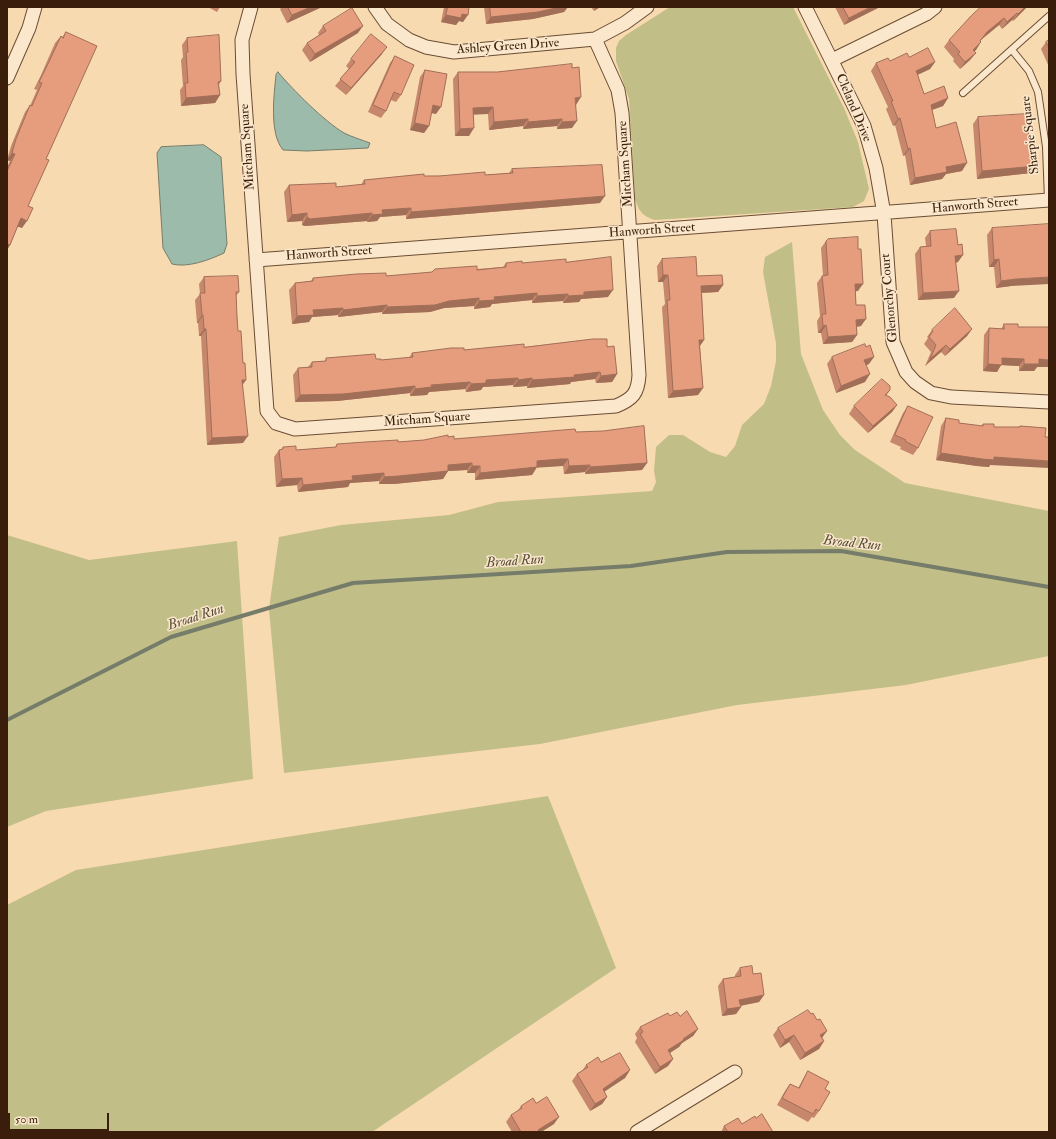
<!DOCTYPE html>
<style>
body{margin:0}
#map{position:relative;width:1056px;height:1139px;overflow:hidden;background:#f8dab1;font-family:"IM FELL Double Pica",serif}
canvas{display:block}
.frame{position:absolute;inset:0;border:8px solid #3a1e0b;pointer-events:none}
.scale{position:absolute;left:8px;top:1113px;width:101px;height:18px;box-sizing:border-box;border:2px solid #3a1e0b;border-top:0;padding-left:5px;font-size:12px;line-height:14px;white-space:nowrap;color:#3a1e0b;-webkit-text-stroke:3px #fae7cc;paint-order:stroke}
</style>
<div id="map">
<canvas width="1056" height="1139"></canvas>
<div class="frame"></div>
<div class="scale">50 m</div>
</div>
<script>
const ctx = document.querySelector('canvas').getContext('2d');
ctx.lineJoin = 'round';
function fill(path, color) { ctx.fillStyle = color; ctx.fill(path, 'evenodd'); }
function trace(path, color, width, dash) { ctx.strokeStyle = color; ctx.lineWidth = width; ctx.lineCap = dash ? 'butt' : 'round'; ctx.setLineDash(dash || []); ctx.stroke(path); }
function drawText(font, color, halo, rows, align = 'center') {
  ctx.font = font + ' "IM FELL Double Pica",serif'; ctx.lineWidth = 3; ctx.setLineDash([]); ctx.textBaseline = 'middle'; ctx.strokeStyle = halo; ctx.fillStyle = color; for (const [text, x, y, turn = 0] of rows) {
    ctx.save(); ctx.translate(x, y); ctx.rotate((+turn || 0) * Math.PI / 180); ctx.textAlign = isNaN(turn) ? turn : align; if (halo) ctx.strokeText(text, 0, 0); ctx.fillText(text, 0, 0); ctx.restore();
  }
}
fill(new Path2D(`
 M670,7H793L844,108L858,142L869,189L864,201L853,207L655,220C642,216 639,211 635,199L629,99L616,61V48L619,41L626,35Z
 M792,242L801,354L823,410L840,435L855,450L905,483L1049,511V656L906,685L737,705L540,744L284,773L269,609L279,537L341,525L449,515L498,502L652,491L656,482L654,471L656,447L669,435H683L710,452L726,457L735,446L742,425L764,404L771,386L776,361V343L763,272L765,257Z
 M7,535L89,560L237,541L253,779L46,811L7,827Z
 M548,796L616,968L372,1132H7V905L76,870Z`), '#c2be88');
const water = new Path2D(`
 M278,72C293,90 324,121 344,133C352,137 362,140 370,143L368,148L307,151L283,150C269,133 274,95 276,75Z
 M204,145L221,157L227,244L224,253C209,260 188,268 172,264L163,248L157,153L161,147Z`);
fill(water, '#9dbbaa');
trace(water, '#757c6a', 1);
trace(new Path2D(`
 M7,720L171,637L353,583L631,566L727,552L841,551L1049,587`), '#757c6a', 4);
const service = new Path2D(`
 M1012,50L1029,71L1038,92L1046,147L1048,200
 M963,93L1049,16`);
const minor = new Path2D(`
 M251,7L242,40L243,74L267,411L276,423L295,429L616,406C633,399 638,393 639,375L622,113L618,90L595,39
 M375,7L387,24L409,40L426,47L454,52L595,39L625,23L647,7
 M805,7L864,126L876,168L884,214L893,342L906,372L915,382L931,393L951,397L1049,402
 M832,60L926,14L935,7
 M7,78L29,28L35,7
 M256,260L1049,200
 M637,1132L735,1072`);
trace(service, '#6a4d34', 8);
trace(minor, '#6a4d34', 15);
trace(service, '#fae7cc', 6);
trace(minor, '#fae7cc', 13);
fill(new Path2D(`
 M208,7H220L217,12Z
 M282,7H322L287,23L280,9Z
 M444,7H469L463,22L459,21L456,25L441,22Z
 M484,7H568L564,12L533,19L486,24Z
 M591,7H600L594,11Z
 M835,7H880L844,25Z
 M981,7H1027L1013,21L1012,20L1002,29L999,25L982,39L980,41L976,50L974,51L976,53L970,60L960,69L953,61L954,59L944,47L949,40Z
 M323,26L358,33L310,62L302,50L307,43L319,35L318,33Z
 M66,32L46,159L28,206L22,228L18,226L10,245L7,250V167L10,161L7,160L11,146L25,112L30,105V106L37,90L34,89L41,75L55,43L61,36L62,37Z
 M187,38L221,81L219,85L220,95L215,103L181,106L180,90L183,86L181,60L183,57L182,45Z
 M1049,40V67L1041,49L1046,42Z
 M382,54L346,95L335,86L349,69L346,66L351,59Z
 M395,56L401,95L396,102L391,100L386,111L381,118L368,112L390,63Z
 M909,57L935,62L930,69L917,75L924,94L948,98L943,106L932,110L936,128L962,171L946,174L942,179L910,185L905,155L903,156L895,125L893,126L886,109L888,107L871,71L876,63L890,61Z
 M425,70L436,114L431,113L429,126L424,133L410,130L420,77Z
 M458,72L576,104L572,128L557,129V126L523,129V126L489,130L488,114H473L469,136H455L453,79Z
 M978,117L1029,137L1036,166L1031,173L977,179L973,124Z
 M512,169L600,203L406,219V215L380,217L377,221L367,222V221L305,226L302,225V221L287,222L284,192L289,185L336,187L361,185L364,180L424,176L485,175L509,173Z
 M992,228L1011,286L996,288L994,267H989L987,235Z
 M930,231L958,262L956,263L954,298L918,300L915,254L920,247L926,246L925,238Z
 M826,241L858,291H855L856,305L861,326L857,327V335L852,342L823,344L821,333H818L817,321L820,316L817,283L822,276H823L821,248Z
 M662,259L697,276L723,285L718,292L702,293L704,340L700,346L703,388L698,395L668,398L662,307L665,304L663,282H658L657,266Z
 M566,262L608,297L581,299L579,302L563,303V301L532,303V300L492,304L490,307L474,309V306L444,308L430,312L382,314V312L338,317V315L312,317L309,322L292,324L289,290L295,283L311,281L313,278L386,276L503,267L506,263H522Z
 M204,277L239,292L236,296L238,331L246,380L243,384V443L207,445L201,336H199L198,323H197L195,300L200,294L199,284Z
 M1004,324L1018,327L1048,367H1037L1034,371H1019V366L1001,365L997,372L983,371L984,335L989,328L1001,329Z
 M972,329L967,336L945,356L941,352L925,366L931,352L924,344L928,338L927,337L932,330Z
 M524,347H607L617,374L612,382L596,383L595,379L571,382L570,384L527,388V386L513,387V385L483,387L481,390L466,392L465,389L429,392L427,395L410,396V393L337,401L295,402L293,375L298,368L308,367L312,362L325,361L326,358L376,359L381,360L409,358L412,353L464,350Z
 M832,357L869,364L866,365L865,382L836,393L827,364Z
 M890,390L886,396L897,405L892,412L868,433L849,414L854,406Z
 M908,406L918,448L913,455L900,449L901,447L890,442L903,413Z
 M946,418L959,423L981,426L983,424L994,427H1018L1020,426L1046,428L990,465L989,467L977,466L936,460L941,426Z
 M576,432L647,463L642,470L585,474V472L564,474L563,466H556L537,467L532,475L475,480V473H467V470L448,471L443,479L394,484H379V481L350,483L348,487L298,492L297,485L276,487L274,457L279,450H281L283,447L296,450L335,447L337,444L398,442L424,440L448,437L454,439Z
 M740,968L753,974L764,995L759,1002L740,1006L741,1007L736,1014L722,1016L718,986L723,979L735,977V975Z
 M670,1016H680L698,1029L693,1036L682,1043L679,1047L670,1053L673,1059L668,1066L655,1074L635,1042L637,1038L635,1034L640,1027Z
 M778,1028L822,1038L824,1041L819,1049L800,1060L789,1042L780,1048L773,1035Z
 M601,1062L630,1070L625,1078L604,1091L607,1097L602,1104L590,1111L572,1081L577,1074L582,1071L586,1065Z
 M808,1071L825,1089L819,1111L814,1118L812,1117L808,1122L777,1105L785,1091L790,1084L798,1088L803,1079Z
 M536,1103L554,1124L541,1132H512L506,1122L511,1115L517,1112L521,1106Z
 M756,1118L773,1132H721L724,1126L742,1124Z`), '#c6876c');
fill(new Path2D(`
 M311,7H322L287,23L292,15Z
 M560,7H568L564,12L533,19L486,24L491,17Z
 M596,7H600L594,11Z
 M871,7H880L844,25L849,18Z
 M1025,7H1027L1013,21L1018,14Z
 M1017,13L1012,20L1002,29L1007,22Z
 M462,14L468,15L463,22L459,21L456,25L441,22L446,15Z
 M1004,18L999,25L982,39L975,48L980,41L987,32Z
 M363,26L358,33L310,62L315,54Z
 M981,42L976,50L968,57L973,50Z
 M387,47L382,54L346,95L351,88Z
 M976,53L970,60L960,69L965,62Z
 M935,62L930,69L911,78L916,71Z
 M220,95L215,103L181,106L186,98Z
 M581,97L576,105L575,98Z
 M948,98L943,106L926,112L931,105Z
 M433,105L441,107L436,114L428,112Z
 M493,107L488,114L468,115L473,108Z
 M900,118L895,125L893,126L898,119Z
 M528,119L523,126L489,130L494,122Z
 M562,119L557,126L523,129L528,122Z
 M577,121L572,128L557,129L562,122Z
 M415,123L429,126L424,133L410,130Z
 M474,128L469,136H455L460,129Z
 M910,148L905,155L903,156L908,149Z
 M12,153L15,154L10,161L7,160Z
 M967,163L962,171L946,174L942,179L910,185L915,178L946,167Z
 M1036,166L1031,173L977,179L982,171Z
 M605,196L600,203L406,219L411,212Z
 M411,208L406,215L380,217L377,221L367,222L372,215L382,210Z
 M307,213L302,221L287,222L292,215Z
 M372,213L367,221L305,226L302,225L307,217Z
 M21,218L27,221L22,228L16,226Z
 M7,244L10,245L7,250Z
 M963,255L958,262L950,263L955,256Z
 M999,259L994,267H989L994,260Z
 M663,275H668L663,282H658Z
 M1049,277V284L1011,286L996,288L1001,281L1016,279Z
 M855,284H863L858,291L850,292Z
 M723,285L718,292L696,293L701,286Z
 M613,290L608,297L581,299L579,302L563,303L568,296L584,292Z
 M959,291L954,298L918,300L923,293Z
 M537,293L532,300L492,304L490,307L474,309L479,301L494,297Z
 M568,294L563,301L532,303L537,296Z
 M479,298L474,306L444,308L430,312L382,314L387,307Z
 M387,305L382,312L338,317L343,310Z
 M343,308L338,315L312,317L309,322L292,324L297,316L313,310Z
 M202,315H203L198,323H197Z
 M866,319L861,326L851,327L856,320Z
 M826,325L821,333H818L823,326Z
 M204,329H206L201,336H199Z
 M972,329L967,336L945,356L950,349Z
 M857,335L852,342L823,344L828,337Z
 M699,340H704L699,347Z
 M946,345L941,352L925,366L930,359Z
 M874,357L869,364L859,368L864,360Z
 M1002,358L1024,359L1019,366L1001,365L997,372L983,371L988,364Z
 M1039,359L1049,360V365L1048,367H1037L1034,371H1019L1024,364Z
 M600,372L595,379L571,382L570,384L527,388L532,380L574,375Z
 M617,374L612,382L596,383L601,376Z
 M870,374L865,382L836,393L841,386Z
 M518,378L513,385L483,387L481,390L466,392L471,384L486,380Z
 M532,378L527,386L513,387L518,380Z
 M242,380H246L241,387Z
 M470,382L465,389L429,392L427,395L410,396L415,389L431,385Z
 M415,386L410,393L337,401L295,402L300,395Z
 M703,388L698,395L668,398L673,391Z
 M897,405L892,412L868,433L873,426Z
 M248,436L243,443L207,445L212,438Z
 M941,453L1049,461V468L990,465L989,467L977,466L936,460Z
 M561,459H568L563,466L532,468L537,461Z
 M472,463L467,470L448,471L443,479L394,484H379L384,477L448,465Z
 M647,463L642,470L585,474L590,467Z
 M590,465L585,472L564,474L569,466Z
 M472,466H480L475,473H467Z
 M537,467L532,475L475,480L480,473Z
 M384,473L379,481L350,483L348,487L298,492L303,485L352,476Z
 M302,478L297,485L276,487L282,479Z
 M764,995L759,1002L734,1007L739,1000Z
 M741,1007L736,1014L722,1016L727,1009Z
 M698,1029L693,1036L682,1043L679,1047L663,1057L668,1050L683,1039Z
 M827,1031L822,1038L815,1042L820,1035Z
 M794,1035L789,1042L780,1048L785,1040Z
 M824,1041L819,1049L800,1060L805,1053Z
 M673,1059L668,1066L655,1074L660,1067Z
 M630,1070L625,1078L598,1096L603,1089Z
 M607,1097L602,1104L590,1111L595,1104Z
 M559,1117L554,1124L541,1132H537L538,1130Z`), '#a16e58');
const building = new Path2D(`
 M288,7H311L292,15Z
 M448,7H469L468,15L462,14L461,18L446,15Z
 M490,7H560L538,12L491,17Z
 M843,7H871L849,18Z
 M981,7H1025L1018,14L1017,13L1007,22L1004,18L987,32L980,41L981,42L973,50L976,53L965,62L958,54L960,52L949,40L971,16Z
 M352,8L363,26L315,54L307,43L326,31L323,26Z
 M66,32L97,46L46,159L49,160L28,206L33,208L27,221L21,218L10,245L7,244V171L15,154L12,153L16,139L30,105L32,106L42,83L39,82L46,68L61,36L63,38Z
 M371,34L387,47L351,88L340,79L355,62L351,59Z
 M219,35L221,81L218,82L220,95L186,98L185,83H188L186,53L188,52L187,38Z
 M1049,40V48L1046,42Z
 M928,48L935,62L916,71L917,73L924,94L944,86L948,98L931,105L936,128L956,122L967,163L946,167L947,172L915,178L910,148L908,149L900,118L898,119L891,101H893L876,63L888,58L890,61L907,53L909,57Z
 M395,56L414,65L401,95L394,92L386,111L373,105Z
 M572,64V68L579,67L581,97L575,98L577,121L562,122V119L528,122V119L494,122L493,107L473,108L474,128L460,129L458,72H497Z
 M425,70L447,74L441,107L433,105L429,126L415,123Z
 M1027,114L1029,137L1033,136L1036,166L982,171L978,117Z
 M602,165L605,196L411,212V208L382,210L383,214L372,215V213L310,219L307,217V213L292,215L289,185L336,183V187L365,184L364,180L424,174V176H439L485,172V175L513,173L512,169Z
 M1049,224V277L1016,279L1001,281L999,259L994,260L992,228Z
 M956,229L958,245L962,244L963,255L955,256L959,291L923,293L920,247L931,246L930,231Z
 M858,237V249H861L863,284H855L856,305H865L866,319L856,320L857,335L828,337L826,325L823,326L822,314H826L822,276L828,275L826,241L828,239Z
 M611,257L613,290L584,292V295L568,296V294L537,296V293L494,297L495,300L479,301V298L449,301L435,305L387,307V305L343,310V308L313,310L314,315L297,316L295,283L313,281V278L356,274L386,273V276L432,272L435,269L448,268L477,266V270L506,267V263L522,261V263L566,259V262Z
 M696,257L697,276L722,275L723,285L701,286L704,340H699L703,388L673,391L667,300H670L668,275H663L662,259Z
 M238,276L239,292H236L237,317L238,331H241L243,363H245L246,380H242L248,436L212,438L206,329H204L203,315H202L200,293H205L204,277Z
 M955,308L972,329L950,349L946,345L930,359L936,345L929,337L933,331L932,330Z
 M1004,324H1018V327H1049V360L1039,359V364H1024V359L1002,358V365L988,364L989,328L1004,329Z
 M593,339H607V347L614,346L617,374L601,376L600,372L574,375L575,377L532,380V378L518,380V378L486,380V383L471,384L470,382L431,385L432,387L415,389V386L343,394L300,395L298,368L312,367V362L326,361V358L375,354L376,359H381V360L413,357L412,353L451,348H464V350L524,344V347Z
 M865,344L866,347L870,345L874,357L864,360L870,374L841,386L832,357Z
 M882,379L890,386V390L885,395L890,397L897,405L873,426L854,406Z
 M908,406L933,417L918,448L905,441L906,440L895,435Z
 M946,418L959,420V423L983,426V424H994V427H1020V426L1046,428L1045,437H1049V461L994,457V460L982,459L941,453Z
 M644,426L647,463L590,467V465L569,466L568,459H561L537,461V467L480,473V466H472V463L448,465V471L399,476L384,477V473L352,476L353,480L303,485L302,478L282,479L279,450L283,449V447L296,446V450L336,447L337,444L365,442L398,440V442L424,440L448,435V437L454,436V439L575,429L576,432L603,431Z
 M752,966L753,974L761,973L764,995L739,1000L741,1007L727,1009L723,979L741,976L740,968Z
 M808,1010L811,1014L813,1013L817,1020L820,1019L827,1031L820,1035L824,1041L805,1053L794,1035L785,1040L778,1028Z
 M687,1011L698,1029L683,1039L684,1040L668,1050L673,1059L660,1067L640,1034L643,1032L640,1027L668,1013L670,1016L677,1012L680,1016Z
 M620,1053L630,1070L603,1089L607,1097L595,1104L577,1074L588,1067L586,1065L598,1057L601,1062Z
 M808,1071L829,1082L825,1089L830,1092L819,1111L816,1109L813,1114L782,1098L790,1084L799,1088Z
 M547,1097L559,1117L538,1130L539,1132H521L511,1115L522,1108L521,1106L533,1098L536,1103Z
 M762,1114L773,1132H728L724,1126L738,1118L742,1124L755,1116L756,1118Z`);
fill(building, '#e69d7e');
trace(building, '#a16e58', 1);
drawText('13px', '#3a1e0b', '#fae7cc', [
 ["Ashley Green Drive",508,47,-4],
 ["Cleland Drive",853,108,67],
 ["Sharpie Square",1031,135,-97],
 ["Mitcham Square",248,147,-94],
 ["Mitcham Square",626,164,-94],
 ["Hanworth Street",975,206,-5],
 ["Hanworth Street",652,231,-4],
 ["Hanworth Street",329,254,-4],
 ["Glenorchy Court",890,298,-95],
 ["Mitcham Square",427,420,-4]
]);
drawText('italic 14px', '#584d3b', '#fae7cc', [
 ["Broad Run",852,544,6],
 ["Broad Run",515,562,-4],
 ["Broad Run",196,618,-18]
]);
</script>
